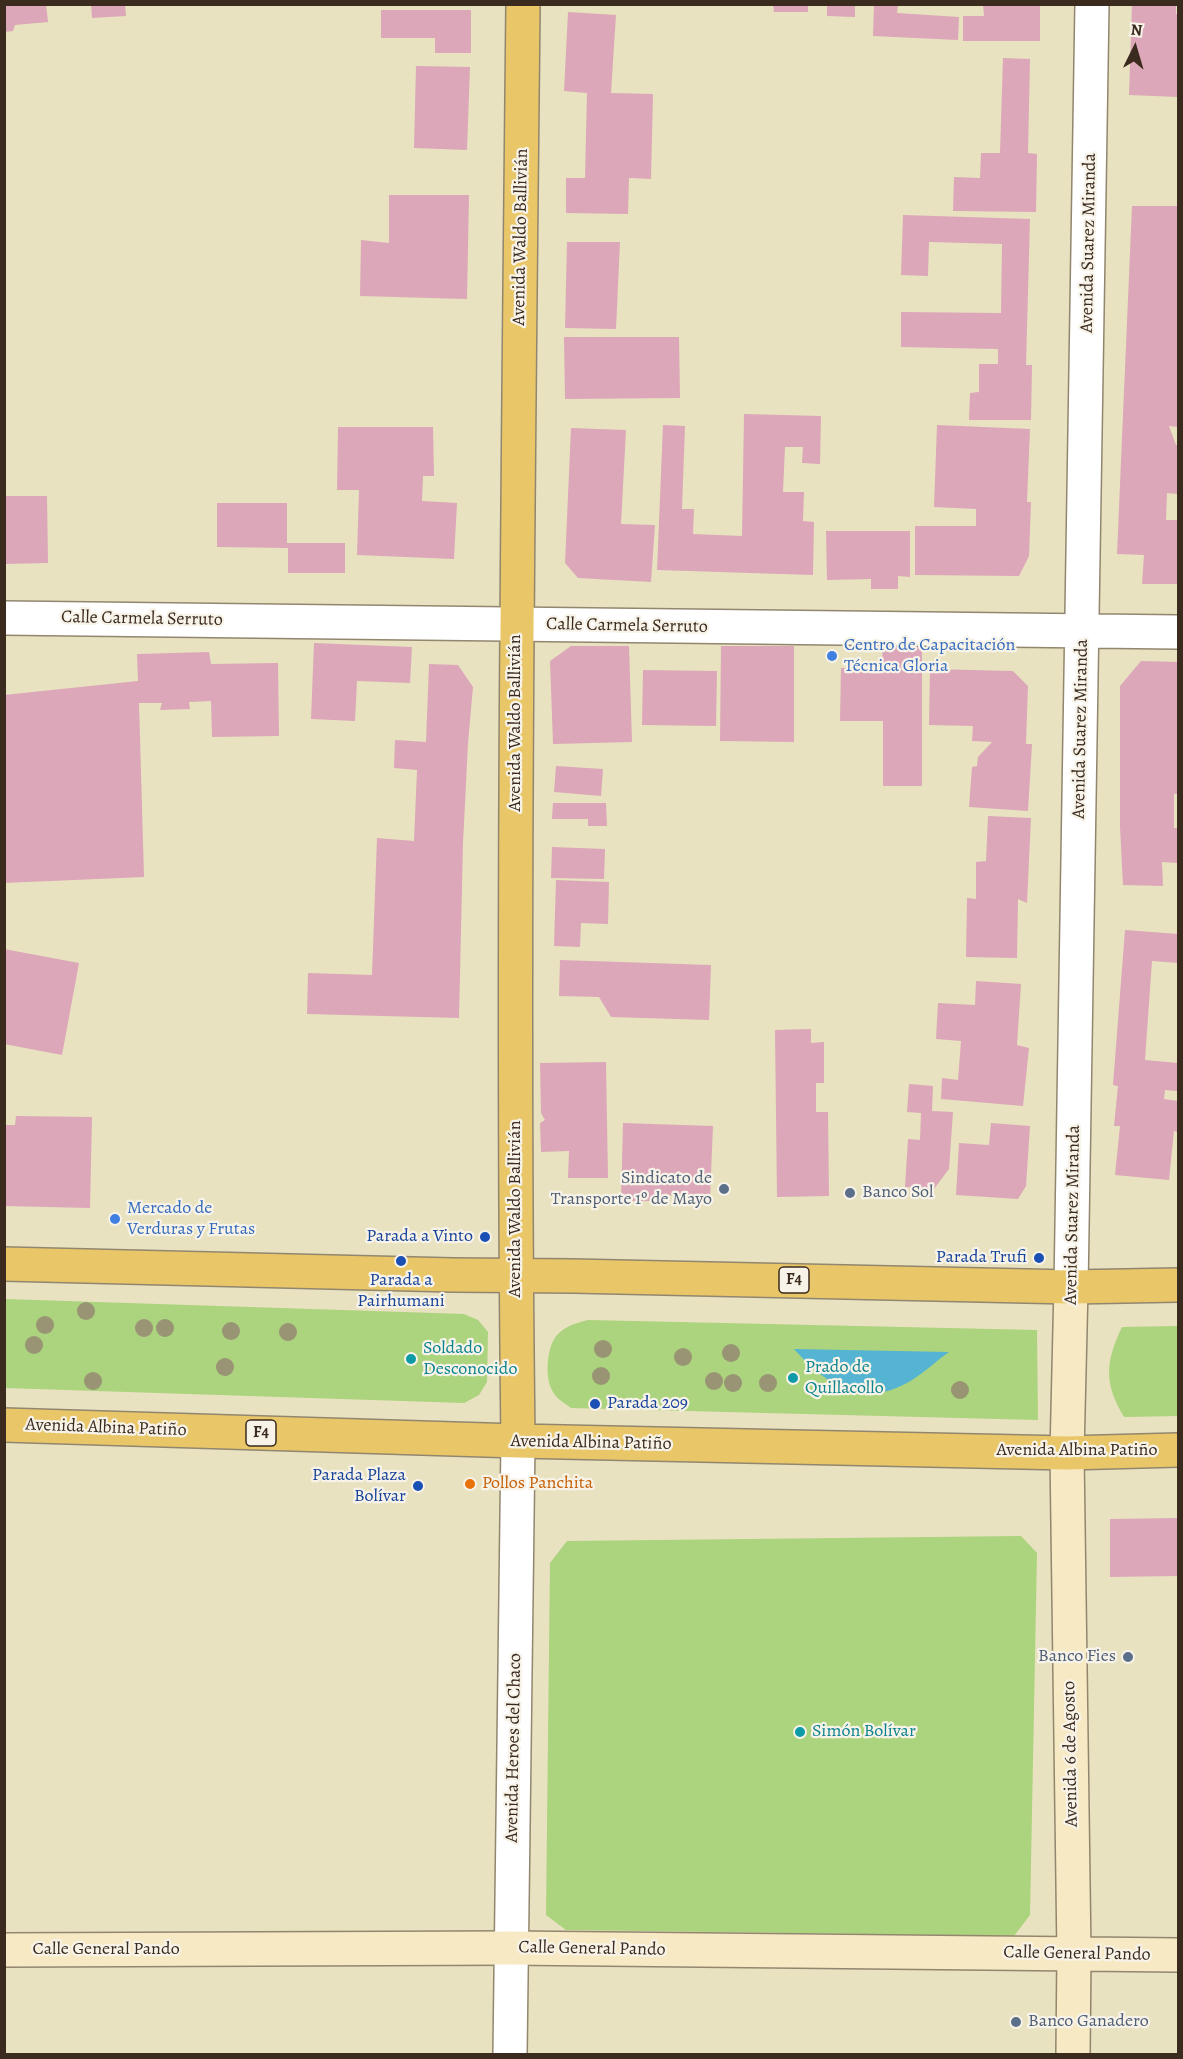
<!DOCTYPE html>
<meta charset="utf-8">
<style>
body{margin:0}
#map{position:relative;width:1183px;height:2059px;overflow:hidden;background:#e8e2c0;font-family:Alegreya,serif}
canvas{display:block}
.frame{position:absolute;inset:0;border:6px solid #3b2a1e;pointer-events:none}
.north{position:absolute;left:1105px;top:18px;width:60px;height:60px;-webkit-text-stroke:4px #f7f3e8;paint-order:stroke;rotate:5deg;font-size:16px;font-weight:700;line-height:24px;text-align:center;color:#3b2a1e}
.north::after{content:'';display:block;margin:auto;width:21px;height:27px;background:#3b2a1e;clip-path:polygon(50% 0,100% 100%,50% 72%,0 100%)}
</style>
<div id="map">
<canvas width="1183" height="2059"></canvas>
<div class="frame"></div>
<div class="north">N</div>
</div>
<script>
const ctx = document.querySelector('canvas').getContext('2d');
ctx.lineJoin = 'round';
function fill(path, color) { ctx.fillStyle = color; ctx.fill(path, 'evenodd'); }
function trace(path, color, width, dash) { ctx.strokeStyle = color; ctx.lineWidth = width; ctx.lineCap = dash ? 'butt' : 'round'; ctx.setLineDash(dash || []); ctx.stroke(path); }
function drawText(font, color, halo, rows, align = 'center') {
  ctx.font = font + ' Alegreya,serif'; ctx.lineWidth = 4.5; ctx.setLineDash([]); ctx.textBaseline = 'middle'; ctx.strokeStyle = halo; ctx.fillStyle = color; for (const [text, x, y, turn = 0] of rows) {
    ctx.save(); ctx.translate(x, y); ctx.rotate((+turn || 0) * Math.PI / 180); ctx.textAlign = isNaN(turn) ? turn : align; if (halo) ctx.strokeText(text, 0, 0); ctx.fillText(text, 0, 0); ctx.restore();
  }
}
fill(new Path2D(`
 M5,1299L464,1314L478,1320L488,1332L487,1382L479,1395L464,1403L5,1388Z
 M588,1320L1037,1330L1038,1420L571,1408C563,1402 555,1398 551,1388C545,1374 547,1345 558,1334C567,1325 577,1323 588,1320Z
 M1178,1326V1416L1124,1417C1104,1383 1105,1363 1122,1327Z
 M1021,1536L1037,1553L1030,1915L1014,1936L566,1930L546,1915L550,1563L567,1541Z`), '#acd37d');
fill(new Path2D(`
 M794,1349L949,1352C936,1361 925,1372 912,1380C864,1410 826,1385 794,1349Z`), '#54b4d2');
fill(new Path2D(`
 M4,4H46L48,22L15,25L13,31L4,32Z
 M91,4H125L126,16L92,18Z
 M773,4H808V12H774Z
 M827,4H855V17L827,16Z
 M874,4H898L897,13L959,17L958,40L873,36Z
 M983,4H1040V41H963V16H984Z
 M1132,4H1176V14H1178V97L1129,95Z
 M381,10H471V53H435V38H381Z
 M568,12L616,15L611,93L653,94L651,179L629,178L628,214L566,213V178H585L587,93L564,91Z
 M1003,58L1030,59L1028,153L1037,154L1036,212L953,211L954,177L980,178L981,153H1000Z
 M416,66L470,67L467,150L414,148Z
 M389,195H469L467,299L360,296L361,240L389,243Z
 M1132,206H1178V427L1169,426L1176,445H1178V494L1167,493L1166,520H1178V584H1142L1144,555L1117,554Z
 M903,215L1030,219L1026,365H1032L1031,420H969L970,393L979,392V364H998V349L901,347V312L1001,313L1002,244L929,242L928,276L901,275Z
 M567,242H620L616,329L565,328Z
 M564,337H679L680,398L565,399Z
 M744,414L821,416L820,464L802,463L803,447H785L783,492H804L803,521L814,522L813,575L657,570L663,425L685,426L682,509H694L693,534L742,536Z
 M937,425L1030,429L1027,502H1031L1029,556L1019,576L915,575V526H976V509L934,507Z
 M338,427H433L434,476H423L422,501L457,503L454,559L357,555L359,490H337Z
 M571,428L626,430L621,524L655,525L651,582L578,578L565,563Z
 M4,496H47L48,563L4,564Z
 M217,503H287V543H345V573H288V548L217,547Z
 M826,531H910V577L898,576V589H871V579L827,580Z
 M314,643L412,647L410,683L357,681L355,721L311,719Z
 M882,644H922V786H883V721H840L841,668L883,669Z
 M571,646H629L632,742L553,744L550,661Z
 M721,646H794V742L720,741Z
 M209,652L211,664L278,663L279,736L212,737L211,701L189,702L190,709L160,710L162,703H139L144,877L4,883V695L138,681L137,654Z
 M1141,661L1178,662L1177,759H1178V794H1174V828H1178V863L1162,862L1163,886L1123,885L1120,827V686Z
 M429,664L458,665L473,687L468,743L463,843L459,1018L307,1014L308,973L372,975L377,838L414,841L417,770L394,768L395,740L426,742Z
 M930,669L1013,671L1028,686L1026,744H1032L1028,811L969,807L972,767L977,766L978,757L992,742L972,741L973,726L929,725Z
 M643,670L717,671L716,726L642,725Z
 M556,766L603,769L601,796L554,792Z
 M553,803H606L607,826H588V819H552Z
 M988,816L1031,818L1027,903L1018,899L1017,958L966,957L967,898L976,899V862L986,861Z
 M552,847L605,849L604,879L551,878Z
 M556,880L609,882L608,924L581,923L580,947L554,946Z
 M1125,930L1178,934V963L1152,961L1145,1060L1178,1063L1177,1091L1165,1090L1164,1099L1178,1101V1132L1174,1131L1169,1180L1115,1175L1120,1126H1114L1118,1086L1113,1085Z
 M4,949L79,963L62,1055L4,1044Z
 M560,960L711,965L709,1020L611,1017L599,997L559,996Z
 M976,981L1021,984L1017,1045L1029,1048L1023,1106L941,1099L942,1078L958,1080L961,1041L936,1039L938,1003L975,1005Z
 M811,1029V1043L824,1042V1083H816V1112H828L829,1196L777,1197L775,1030Z
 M606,1062L608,1178H568L569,1151L541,1152L540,1123L545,1120L541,1113L540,1063Z
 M909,1084L933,1086L932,1111L953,1112L949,1169L934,1189L905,1187L908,1139L920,1140L921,1113L907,1112Z
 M16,1116L92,1117L90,1208L4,1206V1125H15Z
 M623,1123L713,1126L710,1197L664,1195L665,1201H621Z
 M991,1123L1030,1126L1026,1186L1018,1199L956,1195L959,1143L989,1145Z
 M1178,1518V1576L1110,1577V1519Z`), '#dca7b8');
const street = new Path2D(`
 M4,618L1178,632
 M1071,1287L1092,4
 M510,2054L518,1441`);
const secondary = new Path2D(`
 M1071,1287L1067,1453L1074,1954L1073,2054
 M4,1950L510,1948L1178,1955`);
const primary = new Path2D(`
 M4,1264L453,1275L573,1276L1071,1287L1178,1285
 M4,1425L518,1441L1067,1453L1178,1450
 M518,1441C512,962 518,483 523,4`);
trace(street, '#92866f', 36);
trace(secondary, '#92866f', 36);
trace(primary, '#92866f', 36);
trace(street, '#fff', 33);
trace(secondary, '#f6e9c3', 33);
trace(primary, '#e9c769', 33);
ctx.fillStyle = '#989474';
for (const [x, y] of [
 [86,1311],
 [45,1325],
 [144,1328],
 [165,1328],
 [231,1331],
 [288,1332],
 [34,1345],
 [603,1349],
 [731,1353],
 [683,1357],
 [225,1367],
 [601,1376],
 [93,1381],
 [714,1381],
 [733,1383],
 [768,1383],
 [960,1390]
]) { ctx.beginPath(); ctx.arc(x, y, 9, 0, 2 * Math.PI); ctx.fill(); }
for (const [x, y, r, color] of [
 [832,656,6,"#3f7fe0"],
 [724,1189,6,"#5c6f8a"],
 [850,1193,6,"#5c6f8a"],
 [115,1219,6,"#3f7fe0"],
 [485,1237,6,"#1a4fb4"],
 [1039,1258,6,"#1a4fb4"],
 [401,1261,6,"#1a4fb4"],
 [411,1359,6,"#0f9aa8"],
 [793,1378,6,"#0f9aa8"],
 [595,1404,6,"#1a4fb4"],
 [470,1484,6,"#e8710a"],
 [418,1486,6,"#1a4fb4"],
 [1128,1657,6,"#5c6f8a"],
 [800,1732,6,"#0f9aa8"],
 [1016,2022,6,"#5c6f8a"]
]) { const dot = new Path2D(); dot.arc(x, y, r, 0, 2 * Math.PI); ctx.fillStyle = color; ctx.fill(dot); trace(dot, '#f7f3e8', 2); }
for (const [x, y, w] of [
 [794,1280,30],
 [261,1433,30]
]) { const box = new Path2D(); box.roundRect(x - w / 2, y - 13, w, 26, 4.5); ctx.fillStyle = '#f7f3e8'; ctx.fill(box); trace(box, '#3b2a1e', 1.5); }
drawText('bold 16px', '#3b2a1e', null, [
 ["F4",794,1280],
 ["F4",261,1433]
]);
drawText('18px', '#3b2a1e', '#f7f3e8', [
 ["Avenida Waldo Ballivián",521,237,-89],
 ["Avenida Suarez Miranda",1089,243,-89],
 ["Calle Carmela Serruto",142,619,1],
 ["Calle Carmela Serruto",627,626,1],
 ["Avenida Waldo Ballivián",516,723,-90],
 ["Avenida Suarez Miranda",1081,729,-89],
 ["Avenida Waldo Ballivián",516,1209,-90],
 ["Avenida Suarez Miranda",1073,1215,-89],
 ["Avenida Albina Patiño",106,1428,2],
 ["Avenida Albina Patiño",591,1443,1],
 ["Avenida Albina Patiño",1077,1451],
 ["Avenida Heroes del Chaco",514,1748,-89],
 ["Avenida 6 de Agosto",1071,1754,-91],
 ["Calle General Pando",592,1949,1],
 ["Calle General Pando",106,1950],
 ["Calle General Pando",1077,1954,1]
]);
drawText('18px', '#366cbe', '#f7f3e8', [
 ["Centro de Capacitación",844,646],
 ["Técnica Gloria",844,667],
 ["Mercado de",127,1209],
 ["Verduras y Frutas",127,1230]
], 'left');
drawText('18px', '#4e5e75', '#f7f3e8', [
 ["Sindicato de",712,1179],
 ["Transporte 1º de Mayo",712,1200],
 ["Banco Sol",862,1193,"left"],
 ["Banco Fies",1116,1657],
 ["Banco Ganadero",1028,2022,"left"]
], 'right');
drawText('18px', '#164399', '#f7f3e8', [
 ["Parada a Vinto",473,1237],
 ["Parada Trufi",1027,1258],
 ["Parada a",401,1281,"center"],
 ["Pairhumani",401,1302,"center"],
 ["Parada 209",607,1404,"left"],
 ["Parada Plaza",406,1476],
 ["Bolívar",406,1497]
], 'right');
drawText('18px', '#0d838f', '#f7f3e8', [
 ["Soldado",423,1349],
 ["Desconocido",423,1370],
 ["Prado de",805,1368],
 ["Quillacollo",805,1389],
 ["Simón Bolívar",812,1732]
], 'left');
drawText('18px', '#c56008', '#f7f3e8', [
 ["Pollos Panchita",482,1484]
], 'left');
</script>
